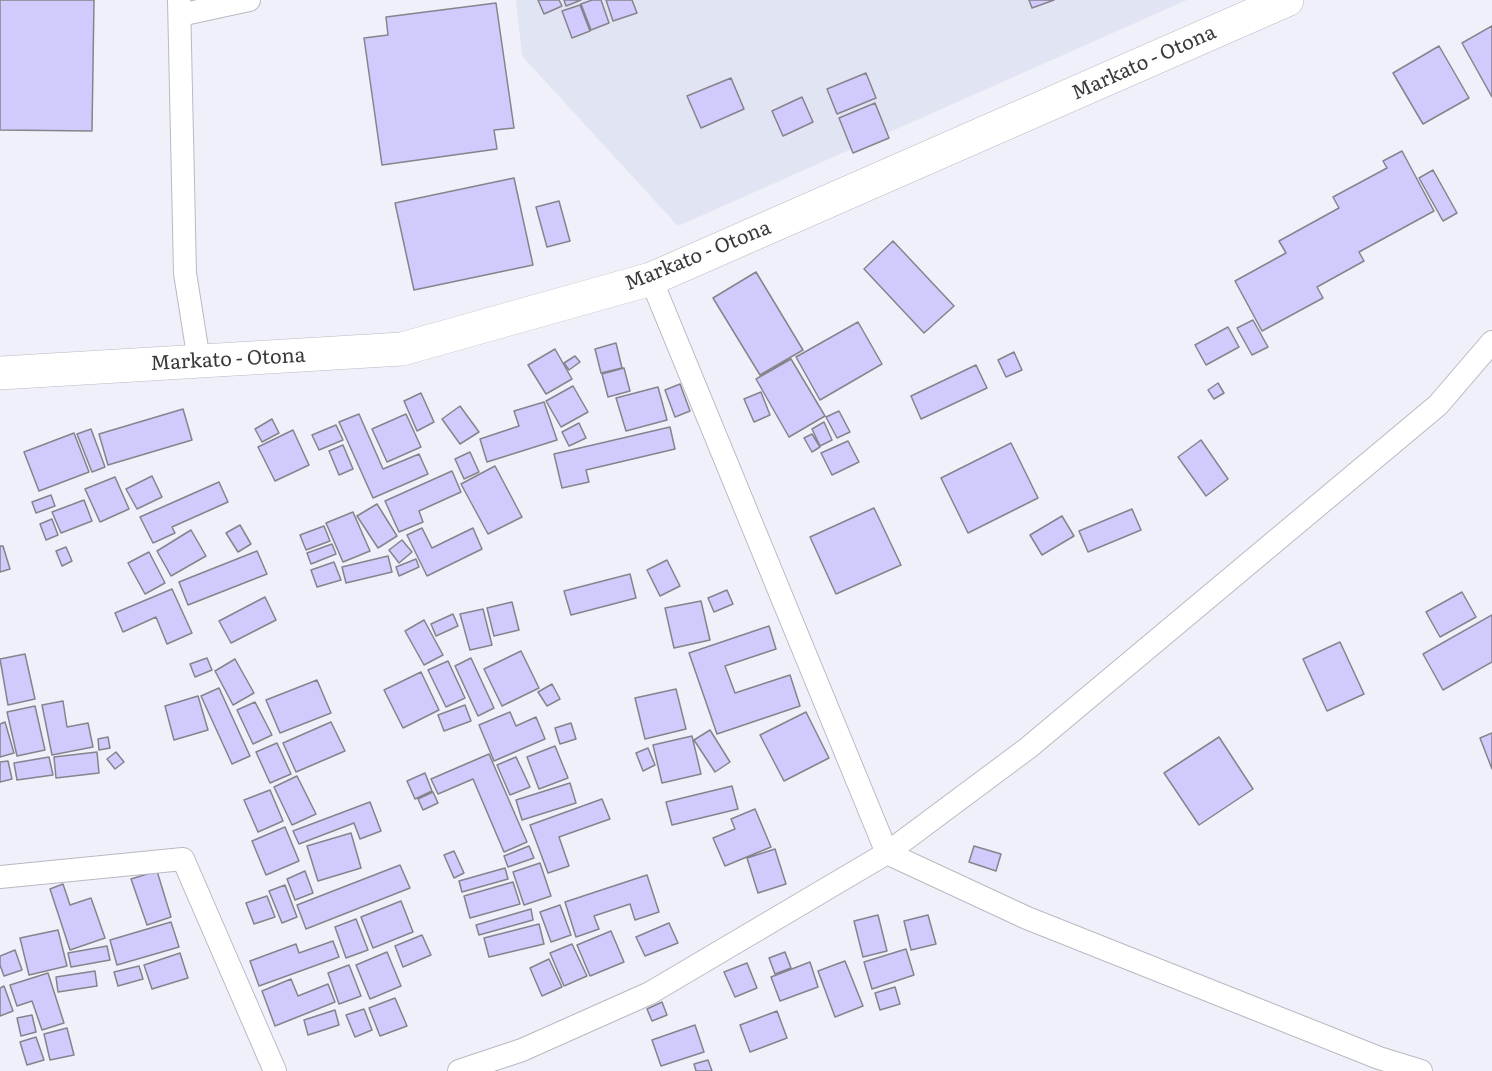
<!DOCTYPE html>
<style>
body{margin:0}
canvas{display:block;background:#eff0f9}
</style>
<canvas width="1492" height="1071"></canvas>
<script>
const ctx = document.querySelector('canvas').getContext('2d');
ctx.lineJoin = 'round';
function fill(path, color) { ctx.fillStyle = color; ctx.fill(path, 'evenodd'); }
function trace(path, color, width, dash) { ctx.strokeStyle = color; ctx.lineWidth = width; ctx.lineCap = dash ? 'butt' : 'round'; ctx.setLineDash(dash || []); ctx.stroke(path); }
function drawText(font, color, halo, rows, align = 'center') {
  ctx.font = font + ' Literata,serif'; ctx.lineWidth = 5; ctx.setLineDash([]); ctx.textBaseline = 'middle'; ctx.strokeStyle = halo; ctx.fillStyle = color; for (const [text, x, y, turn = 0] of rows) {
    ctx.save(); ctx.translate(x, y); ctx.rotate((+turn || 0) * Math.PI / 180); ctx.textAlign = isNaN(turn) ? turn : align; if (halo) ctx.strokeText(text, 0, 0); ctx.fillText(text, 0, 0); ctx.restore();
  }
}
fill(new Path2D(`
 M516,0H1187L678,226L522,56Z`), '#e1e4f3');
const building = new Path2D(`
 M0,0H94L92,131L0,130Z
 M538,0H559L562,6L544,14Z
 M564,0H581L566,6Z
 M592,0H601L609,23L591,30L581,4Z
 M606,0H632L637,13L613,21Z
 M1029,0H1054L1032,8Z
 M496,3L514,128L494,130L497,149L382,165L364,38L388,35L386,17Z
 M580,5L590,31L572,38L562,11Z
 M1492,26V97L1462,43Z
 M1439,46L1469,98L1423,124L1393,73Z
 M866,73L876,98L837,114L827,89Z
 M731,78L744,109L701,128L687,96Z
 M802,97L813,122L783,136L772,111Z
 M875,103L889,138L853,153L839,118Z
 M1402,151L1434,211L1359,252L1364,261L1317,287L1323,298L1262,331L1235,281L1286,253L1279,241L1339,208L1333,197L1387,168L1383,161Z
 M1433,170L1457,213L1443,221L1419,178Z
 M514,178L533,265L414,290L395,203Z
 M559,201L570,241L547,247L536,207Z
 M893,241L954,306L924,333L864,269Z
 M756,272L803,350L760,375L713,298Z
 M1253,320L1268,347L1252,355L1237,328Z
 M858,322L882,364L820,400L796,357Z
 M1228,327L1239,347L1206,365L1195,345Z
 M616,343L622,368L601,373L595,349Z
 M555,349L572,379L546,394L528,365Z
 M1014,352L1022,370L1006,377L998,360Z
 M575,356L580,362L569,370L564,363Z
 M791,359L825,416L789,437L756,379Z
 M976,365L987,388L921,419L911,396Z
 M624,368L630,391L608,397L602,374Z
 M1218,383L1224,393L1214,399L1208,390Z
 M680,384L690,411L675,417L665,390Z
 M573,386L588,412L561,427L546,401Z
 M658,387L667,420L626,431L616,398Z
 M761,392L770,415L754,422L744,399Z
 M421,393L434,422L417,431L404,401Z
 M544,402L557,440L487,462L480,439L519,426L514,411Z
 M460,406L479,432L460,444L442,419Z
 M183,409L192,440L108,465L99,434Z
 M839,411L850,432L837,438L826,417Z
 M359,414L383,469L419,454L428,474L373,498L339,422Z
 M406,414L421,447L387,462L372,429Z
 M272,419L279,433L262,442L255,429Z
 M824,422L832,440L820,446L812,429Z
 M579,423L586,438L569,446L562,432Z
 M336,425L343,440L319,450L312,435Z
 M670,427L675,449L586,470L589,482L562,488L554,454Z
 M91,429L105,467L92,472L77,434Z
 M293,430L309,465L275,481L258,447Z
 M74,433L89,472L39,491L24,452Z
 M812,434L820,447L812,452L804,438Z
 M1201,440L1228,479L1206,496L1178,457Z
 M848,441L859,462L832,475L821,453Z
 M1011,443L1038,498L968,533L941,478Z
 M343,445L353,469L339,475L329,451Z
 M470,452L479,472L464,479L455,459Z
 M495,466L522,517L488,534L461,484Z
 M452,471L461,492L419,511L423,522L399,532L385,501Z
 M152,476L162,497L137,509L126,489Z
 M115,477L129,509L100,522L85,489Z
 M219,482L228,502L172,527L175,533L153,543L140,517Z
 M51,495L55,506L36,513L32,502Z
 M84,500L92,521L61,533L52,512Z
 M377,504L397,536L378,548L357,516Z
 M874,508L901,565L836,594L810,537Z
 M1132,509L1141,530L1088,552L1079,531Z
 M353,512L370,551L343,562L326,523Z
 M1062,516L1074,536L1042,555L1030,535Z
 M52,519L58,535L46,540L40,524Z
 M240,525L251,544L238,552L226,533Z
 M324,526L330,541L306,550L300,535Z
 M422,528L432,548L473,528L482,549L427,576L407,535Z
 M191,530L206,556L171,576L157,551Z
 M402,540L412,552L399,563L389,550Z
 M332,544L336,554L311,564L307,553Z
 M0,546H3L10,569L0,572Z
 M66,547L72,561L62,566L56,551Z
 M257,551L267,574L188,605L179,582Z
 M149,552L165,583L145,594L128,563Z
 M388,556L392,572L346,583L342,567Z
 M416,559L419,567L399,576L396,567Z
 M667,560L680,586L660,596L647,570Z
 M334,562L341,580L317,587L311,570Z
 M630,574L636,598L571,615L564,591Z
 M172,589L192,633L167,644L156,617L123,632L115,613Z
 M727,590L733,604L714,612L708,598Z
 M1462,592L1476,617L1440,637L1426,612Z
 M265,597L276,620L231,643L219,621Z
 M701,601L710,640L674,648L665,608Z
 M512,602L519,630L494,636L487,608Z
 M483,609L492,645L470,650L460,614Z
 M453,614L458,626L436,636L431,624Z
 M1492,615V662L1443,690L1423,654Z
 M424,620L443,655L424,665L405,631Z
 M769,626L776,649L725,666L735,693L790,675L800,706L717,734L689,653Z
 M1340,642L1364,694L1327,711L1303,659Z
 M521,651L539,688L502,706L484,669Z
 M25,654L35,699L8,705L0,659Z
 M207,658L212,670L195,677L190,664Z
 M471,658L494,708L478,716L455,666Z
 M235,659L254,693L233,705L215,671Z
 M448,661L465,698L446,707L428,670Z
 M421,672L439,710L403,728L384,690Z
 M317,680L331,713L280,733L266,700Z
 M552,684L560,699L547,706L538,692Z
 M219,688L250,756L232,764L201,696Z
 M676,689L686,729L645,739L635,698Z
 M198,696L208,730L174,740L165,706Z
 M63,701L67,727L88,723L93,747L52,755L42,705Z
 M255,702L272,735L253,744L237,710Z
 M465,705L471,721L444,731L438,715Z
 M35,706L45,750L17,756L7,712Z
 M510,712L516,726L536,717L545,739L494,761L479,725Z
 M806,712L829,758L784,781L760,735Z
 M5,722L14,753L0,757V724Z
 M331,722L345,751L296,772L283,743Z
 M571,723L576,739L560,744L555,728Z
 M710,730L730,762L715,772L694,740Z
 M1492,733V769L1480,738Z
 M692,736L701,774L662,783L653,745Z
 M108,737L110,748L99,750L98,739Z
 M1219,737L1253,789L1199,825L1164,773Z
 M277,743L291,774L270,783L256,752Z
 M555,746L568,778L539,789L527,757Z
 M648,748L655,765L643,771L636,753Z
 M97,752L99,773L56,778L54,757Z
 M116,752L124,762L115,769L107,759Z
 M489,754L527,842L504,852L473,779L438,794L431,779Z
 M49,757L53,775L17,780L14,763Z
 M516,757L530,787L510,795L497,765Z
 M8,761L12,779L0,782V762Z
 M425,773L432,791L415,799L407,781Z
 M297,776L316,814L292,825L274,787Z
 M570,783L576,803L522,820L516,800Z
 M732,786L738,809L672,825L666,802Z
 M270,790L283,821L258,832L244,800Z
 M433,792L438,803L423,810L418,799Z
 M602,799L610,819L559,837L569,866L548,873L530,825Z
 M370,802L381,831L360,839L354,823L299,844L293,831Z
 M755,809L771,847L725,866L713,838L735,829L731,819Z
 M285,827L299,861L266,875L252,841Z
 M351,833L361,868L318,881L307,846Z
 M529,846L534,858L508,867L504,856Z
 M974,846L1001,854L996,871L969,862Z
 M775,849L786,884L758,893L747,858Z
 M454,851L464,873L454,878L444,855Z
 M540,863L551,896L524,905L513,872Z
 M400,865L410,888L306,929L297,905Z
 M505,868L508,879L462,892L459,881Z
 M157,871L171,917L147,925L131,879Z
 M305,871L313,893L295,900L287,879Z
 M647,875L659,912L635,920L630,904L594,916L599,929L576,937L565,902Z
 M513,882L520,904L470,918L464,896Z
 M63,884L70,905L91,898L105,938L70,950L50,889Z
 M285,885L297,917L282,923L269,891Z
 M267,896L275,917L254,924L246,903Z
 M401,901L413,932L373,948L361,917Z
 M560,905L571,935L551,942L540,912Z
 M531,909L533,920L479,935L476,925Z
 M878,915L887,951L863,957L854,921Z
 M928,915L936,944L911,950L904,921Z
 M356,919L368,950L346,958L335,927Z
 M171,922L179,947L117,965L110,940Z
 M669,923L678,943L645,956L636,937Z
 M539,924L544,944L489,957L484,938Z
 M58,930L67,966L29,975L20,938Z
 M611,931L624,962L590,976L577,945Z
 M422,935L431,955L403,967L395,946Z
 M333,941L339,957L259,986L250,961L296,944L299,953Z
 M572,944L587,976L564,986L550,953Z
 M107,946L110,960L71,967L68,953Z
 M906,949L914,975L872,989L864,962Z
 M15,950L22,970L4,976L0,965V956Z
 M387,952L401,986L370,999L356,965Z
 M785,952L791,968L775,974L769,958Z
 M180,953L188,978L152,989L144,965Z
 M549,959L562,987L542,996L530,968Z
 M845,961L863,1006L835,1017L818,971Z
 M810,962L818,987L780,1001L771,977Z
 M747,963L757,988L735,997L724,972Z
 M349,965L361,996L339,1004L328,973Z
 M139,966L143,979L118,986L114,972Z
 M95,971L97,986L58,992L56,977Z
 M48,973L64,1023L42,1030L32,1001L17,1006L10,985Z
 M291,979L298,996L328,984L335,1002L275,1026L262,991Z
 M4,986L13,1011L0,1016V988Z
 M895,987L900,1004L880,1010L875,993Z
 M395,998L407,1026L380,1036L369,1008Z
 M662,1002L667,1015L652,1021L647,1009Z
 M364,1009L372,1030L355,1037L346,1015Z
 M335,1010L339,1025L308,1035L304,1020Z
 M777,1011L787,1038L750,1052L740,1025Z
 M32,1015L36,1032L21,1036L17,1018Z
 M695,1025L704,1052L661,1066L652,1040Z
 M67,1028L74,1055L50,1060L44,1034Z
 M36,1037L44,1060L27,1065L20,1042Z
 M708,1060L712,1071H696L694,1064Z`);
fill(building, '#d1cafc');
trace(building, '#85848d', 1.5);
const minor = new Path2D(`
 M179,0L185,273L199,361
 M180,15L249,0
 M651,279L887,853L1027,918L1379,1058L1421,1071
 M0,877L183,859L275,1071
 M459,1071L522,1050L650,993L887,853L1028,748L1438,405L1492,342`);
const primary = new Path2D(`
 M0,373L402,349L651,279L1287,0`);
trace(minor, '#b8bac2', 24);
trace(primary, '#b8bac2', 34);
trace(minor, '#fff', 22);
trace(primary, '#fff', 33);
drawText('20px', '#39393d', '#fefefe', [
 ["Markato - Otona",1144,63,-24],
 ["Markato - Otona",698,256,-22],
 ["Markato - Otona",228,360,-3]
]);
</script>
